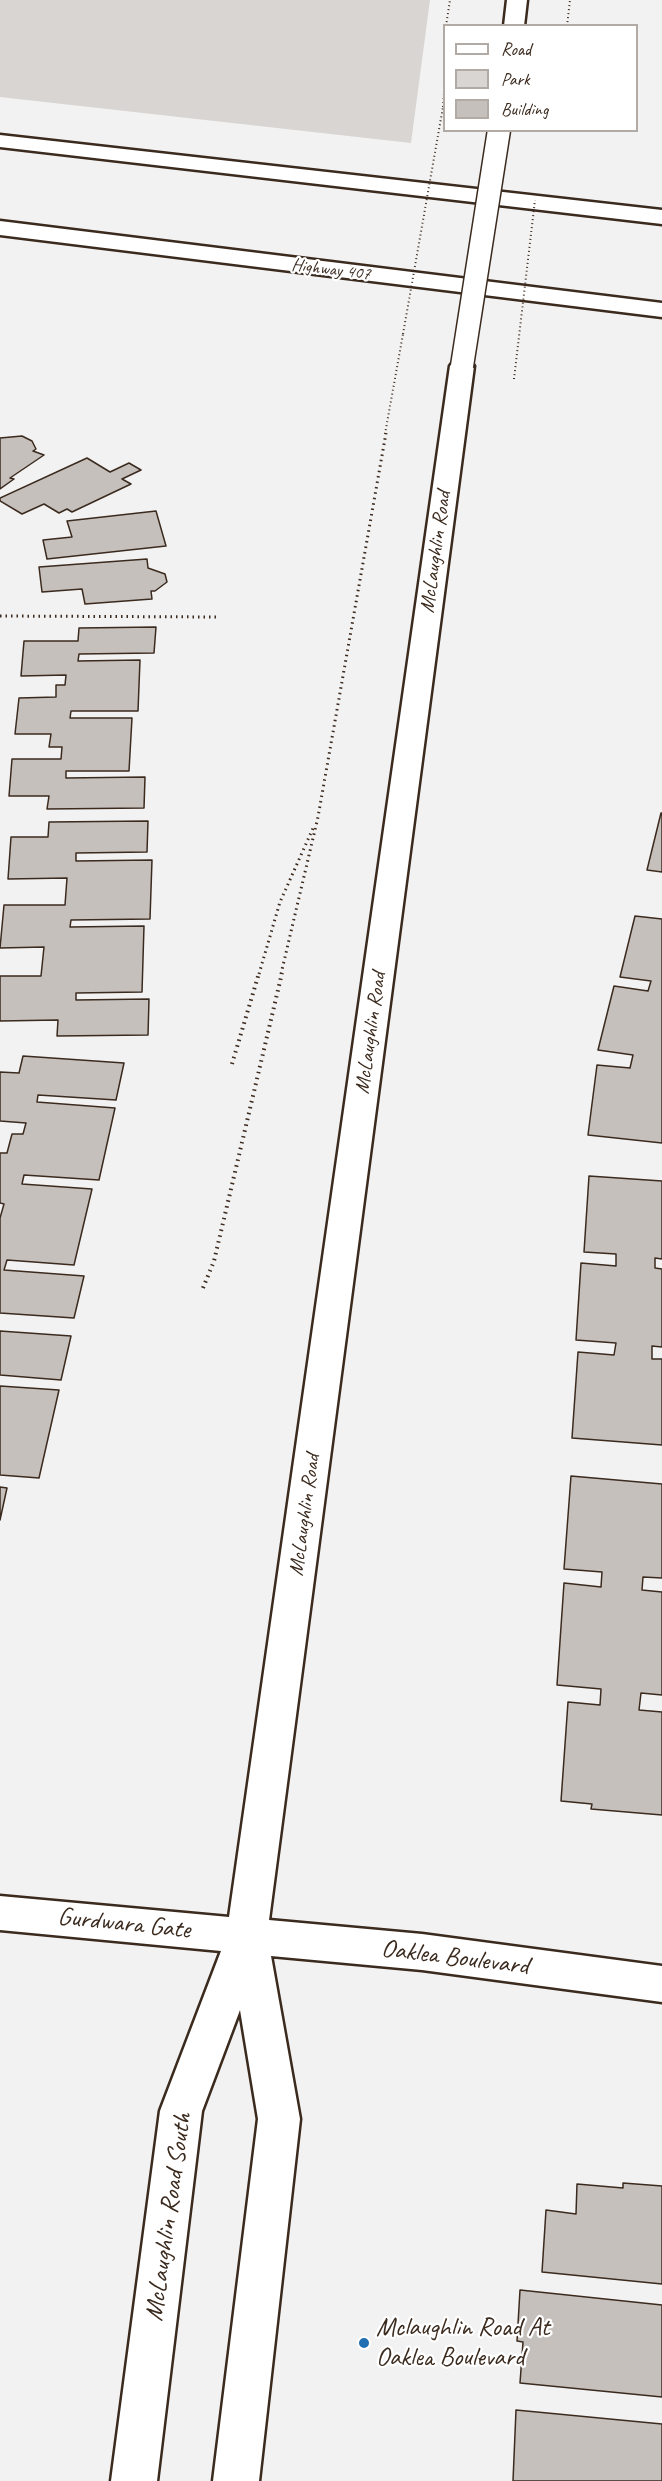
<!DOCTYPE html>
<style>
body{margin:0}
#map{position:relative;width:662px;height:2481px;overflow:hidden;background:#f3f2f2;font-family:Caveat,sans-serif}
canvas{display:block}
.legend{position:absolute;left:443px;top:24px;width:195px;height:108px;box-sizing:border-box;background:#fff;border:2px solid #b1aaa5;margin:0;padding:8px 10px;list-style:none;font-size:18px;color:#3b2a1e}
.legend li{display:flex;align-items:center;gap:12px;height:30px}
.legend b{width:30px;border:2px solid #b1aaa5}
</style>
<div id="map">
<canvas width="662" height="2481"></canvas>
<ul class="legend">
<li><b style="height:8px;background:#fff"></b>Road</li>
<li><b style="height:16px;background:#d8d5d2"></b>Park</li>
<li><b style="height:16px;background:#c6c0bd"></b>Building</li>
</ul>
</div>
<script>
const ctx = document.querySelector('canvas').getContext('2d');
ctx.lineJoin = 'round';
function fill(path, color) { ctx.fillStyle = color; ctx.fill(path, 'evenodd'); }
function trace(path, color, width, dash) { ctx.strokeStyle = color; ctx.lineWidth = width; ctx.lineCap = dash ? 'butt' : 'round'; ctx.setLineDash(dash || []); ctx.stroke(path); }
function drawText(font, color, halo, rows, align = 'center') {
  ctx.font = font + ' Caveat,sans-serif'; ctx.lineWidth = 4.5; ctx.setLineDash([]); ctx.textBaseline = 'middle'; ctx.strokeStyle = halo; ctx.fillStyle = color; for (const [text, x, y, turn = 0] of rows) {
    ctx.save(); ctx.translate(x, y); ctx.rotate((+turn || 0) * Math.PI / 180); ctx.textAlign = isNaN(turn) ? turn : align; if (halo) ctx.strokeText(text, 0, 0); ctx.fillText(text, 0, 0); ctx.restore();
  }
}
fill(new Path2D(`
 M0,0H430L411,143L0,97Z`), '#d8d5d2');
const building = new Path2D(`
 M22,436L32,441L36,449L33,451L44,455L10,478L14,479L0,489V438Z
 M87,458L110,472L129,463L141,470L122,479L131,484L72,512L67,509L59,513L44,504L22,514L0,501V498Z
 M156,511L166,546L47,559L43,540L72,537L67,521Z
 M147,559L148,568L165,574L167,582L155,591H151L152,599L85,604L82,589L42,592L39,567Z
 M156,627L154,653L79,654L78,661L140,660L138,711H71L70,718H132L129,771H66V778L145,777L144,808L47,809L49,796H9L12,759H61L62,747H49L51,734H15L19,698L56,697V685H65L66,675L21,676L24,641H78L79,628Z
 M661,813H662V872L647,870Z
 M148,821L147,852L76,853V861L152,860L150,919L71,920L70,927L144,926L142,992L76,993V1000L149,999L148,1035L57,1036L58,1020L0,1021V976H41L44,947L0,948L4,905H65L67,878L8,879L11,837H48L49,822Z
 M635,916L662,919V1143L588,1135L597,1065L630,1068L633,1055L598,1050L614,986L648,991L651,981L620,977Z
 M23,1056L124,1063L116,1100L38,1095L37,1102L115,1108L99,1180L24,1175L22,1184L92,1189L74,1265L7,1260L4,1270L84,1276L74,1318L0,1313V1218L4,1204L0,1203V1153H7L12,1134H23L26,1123L0,1121V1072L19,1073Z
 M589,1176L662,1181V1259L655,1258V1268L662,1269V1347L652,1346V1359H662V1445L572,1438L578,1352L614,1355L616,1343L576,1340L581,1263L616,1266V1254L584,1252Z
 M0,1331L71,1336L61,1380L0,1375Z
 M0,1386L59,1390L39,1478L0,1475Z
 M571,1476L662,1484V1578L643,1577L642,1590L662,1592V1695L641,1693L639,1710L662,1712V1815L591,1809L592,1804L561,1801L568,1702L600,1705L601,1689L557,1685L564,1583L601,1587L602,1572L564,1569Z
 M0,1487L7,1488L0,1520Z
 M623,2183L662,2186V2284L542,2272L546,2210L576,2214L577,2184L623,2188Z
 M520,2290L662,2305V2397L520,2383L523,2342L517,2341Z
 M516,2410L662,2424V2481H513Z`);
fill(building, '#c6c0bd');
trace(building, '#3b2a1e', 1.5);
const minor = new Path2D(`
 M507,0H527L524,26H504Z
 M462,359L470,361L474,366L269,1920L422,1934L662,1966V2002L422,1970L271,1956L300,2119L259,2481H213L258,2119L240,2010L202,2111L157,2481H111L160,2111L221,1951L0,1930V1896L229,1917L450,366L454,361Z`);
const highway = new Path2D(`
 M0,135L662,210V224L0,147Z
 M0,221L662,303V317L0,235Z`);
trace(minor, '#3b2a1e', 5);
trace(highway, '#3b2a1e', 5);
trace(new Path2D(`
 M446,26L450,0
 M567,26L570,0
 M443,107L444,93
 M385,434L403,334`), '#3b2a1e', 2, [1, 3]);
trace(new Path2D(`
 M0,616L220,617
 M259,974L280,902L314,826
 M281,974L318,817L386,433`), '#3b2a1e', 3, [1.5, 4]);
trace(new Path2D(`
 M232,1064L259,973
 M203,1288L214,1261L282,973`), '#3b2a1e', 4, [1.5, 4.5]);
fill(minor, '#fff');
fill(highway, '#fff');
const minorBridge = new Path2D(`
 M462,366L499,130`);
trace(minorBridge, '#3b2a1e', 25, []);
trace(new Path2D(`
 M403,334L443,107
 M514,379L535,200`), '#3b2a1e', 2, [1, 3]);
trace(minorBridge, '#fff', 22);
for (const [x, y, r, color] of [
 [364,2343,6,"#1f6fb2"]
]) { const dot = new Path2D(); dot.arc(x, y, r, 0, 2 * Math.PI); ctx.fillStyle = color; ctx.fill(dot); trace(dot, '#fff', 2); }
drawText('18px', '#3b2a1e', '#fff', [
 ["Highway 407",331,270,7]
]);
drawText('21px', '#3b2a1e', '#fff', [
 ["McLaughlin Road",436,552,-82],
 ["McLaughlin Road",371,1033,-82],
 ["McLaughlin Road",305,1515,-82]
]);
drawText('26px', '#3b2a1e', '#fff', [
 ["Gurdwara Gate",124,1924,6],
 ["Oaklea Boulevard",455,1958,7],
 ["McLaughlin Road South",169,2217,-82]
]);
drawText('26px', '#3b2a1e', '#fff', [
 ["Mclaughlin Road At",376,2328],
 ["Oaklea Boulevard",376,2358]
], 'left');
</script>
